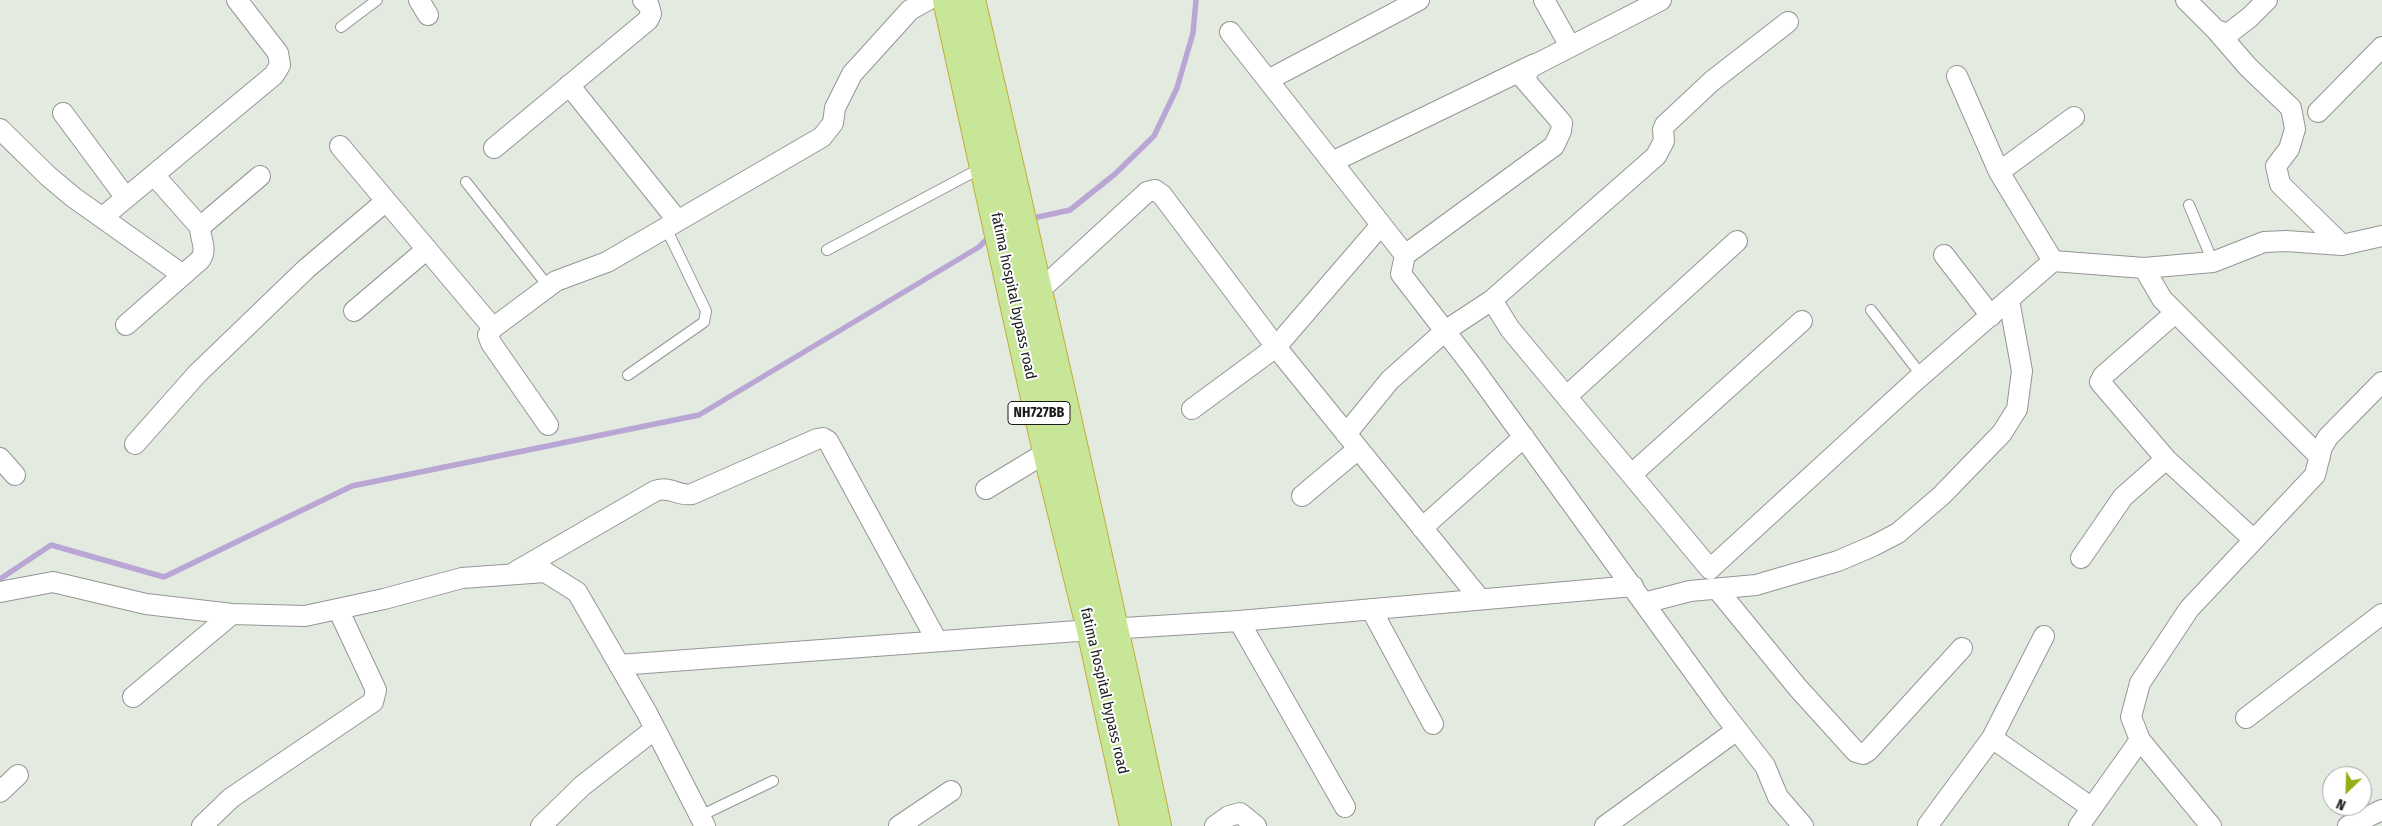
<!DOCTYPE html>
<style>
body{margin:0}
#map{position:relative;width:2382px;height:826px;overflow:hidden;background:#e3ebe1;font-family:"Fira Sans Condensed",sans-serif}
canvas{display:block}
.north{position:absolute;left:2322px;top:766px;width:50px;height:50px;box-sizing:border-box;background:#fff;border:1px solid #a4a4a4;border-radius:50%;rotate:204deg;font-size:14px;font-weight:700;line-height:20px;text-align:center;color:#1b1b1b}
.north::after{content:'';display:block;margin:auto;width:18px;height:22px;background:#92b115;clip-path:polygon(50% 0,100% 100%,50% 72%,0 100%)}
</style>
<div id="map">
<canvas width="2382" height="826"></canvas>
<div class="north">N</div>
</div>
<script>
const ctx = document.querySelector('canvas').getContext('2d');
ctx.lineJoin = 'round';
function trace(path, color, width, dash) { ctx.strokeStyle = color; ctx.lineWidth = width; ctx.lineCap = dash ? 'butt' : 'round'; ctx.setLineDash(dash || []); ctx.stroke(path); }
function drawText(font, color, halo, rows, align = 'center') {
  ctx.font = font + ' "Fira Sans Condensed",sans-serif'; ctx.lineWidth = 4; ctx.setLineDash([]); ctx.textBaseline = 'middle'; ctx.strokeStyle = halo; ctx.fillStyle = color; for (const [text, x, y, turn = 0] of rows) {
    ctx.save(); ctx.translate(x, y); ctx.rotate((+turn || 0) * Math.PI / 180); ctx.textAlign = isNaN(turn) ? turn : align; if (halo) ctx.strokeText(text, 0, 0); ctx.fillText(text, 0, 0); ctx.restore();
  }
}
trace(new Path2D(`
 M1038,217L1070,210L1115,174L1154,136L1177,88L1193,33L1196,0
 M0,579L51,545L164,577L352,486L699,415L979,247L991,235`), '#baa6d5', 5.5);
const service = new Path2D(`
 M341,27L377,0
 M466,182L548,286
 M2189,205L2213,262
 M827,250L983,167
 M1871,310L1922,376
 M628,375L704,322L706,311L666,228
 M700,816L773,781`);
const minor = new Path2D(`
 M419,0L428,15
 M1544,0L1570,46
 M1661,0L1531,67L1524,79L1562,123L1561,131L1554,146L1405,255L1401,274L1472,366L1720,708L1765,766L1778,797L1803,826
 M2186,0L2216,30L2228,34L2250,17L2267,0
 M1788,22L1712,81L1665,125L1663,130L1664,141L1656,156L1492,300L1510,329L1710,569L1914,382L2053,261L2144,268L2213,262L2264,242L2286,241L2342,245L2382,236
 M2216,30L2248,67L2291,108L2295,129L2289,149L2276,166L2280,184L2342,245
 M1230,32L1405,255
 M1957,76L1999,172L2053,261
 M1268,80L1419,0
 M569,85L678,221
 M2318,112L2382,47
 M63,113L126,198
 M0,129L48,176L73,197L183,275
 M340,146L493,328
 M494,148L648,20L651,14L649,6L643,0
 M1332,162L1535,64
 M1999,172L2074,117
 M154,175L200,227
 M103,217L274,75L280,65L278,53L237,0
 M1381,225L1276,347L1480,599
 M1944,255L1991,316
 M2144,268L2162,299L2320,457
 M1040,290L1147,192L1155,190L1162,195L1276,347L1192,409
 M354,311L427,249
 M2175,313L2103,376L2100,382L2166,459L2254,540
 M126,325L200,260C208,249 200,239 200,227L260,176
 M1567,396L1737,241
 M548,425L491,343L488,335L493,328L556,281L607,262L822,137L833,123L835,108L852,74L910,10L928,0
 M1346,434L1390,380L1445,331L1492,300
 M135,444L197,374L306,269L386,201
 M0,458L15,475
 M1632,474L1802,321
 M986,489L1047,452
 M1302,496L1358,449
 M1422,528L1524,437
 M2081,558L2123,497L2166,459
 M515,572L655,491C669,485 679,497 692,494L817,439L823,438L828,441L937,641
 M1717,589L1798,688L1856,752L1863,754L1868,751L1962,648
 M0,592L53,582L146,604L232,614L305,616L384,599L462,578L545,572L577,592L647,713L705,826
 M1644,603L1690,591L1756,585L1838,561L1873,546L1898,533L1942,495L2002,433L2017,409L2022,371L2009,300
 M1371,609L1433,724
 M1239,621L1345,807
 M619,665L1091,630L1239,621L1633,586
 M133,697L232,614
 M2246,718L2382,614
 M1992,738L2092,808
 M2140,740L2211,826
 M0,792L18,775
 M1928,825L1992,738L2044,636
 M202,826L231,798L373,702L376,690L338,609
 M541,826L582,786L655,729
 M899,826L951,791
 M1215,826L1229,816L1240,813L1256,826
 M1605,826L1737,730
 M2079,826L2140,740L2131,717L2140,683L2189,609L2315,475L2322,447L2328,437L2382,382
 M2348,826L2382,810`);
const trunk = new Path2D(`
 M947,0L1047,452L1091,630L1134,826
 M971,0C1035,275 1098,550 1157,826`);
trace(service, '#959595', 12);
trace(minor, '#959595', 22);
trace(trunk, '#c2ad36', 30);
trace(service, '#fff', 10);
trace(minor, '#fff', 20);
trace(trunk, '#c7e698', 28);
for (const [x, y, w] of [
 [1039,413,62]
]) { const box = new Path2D(); box.roundRect(x - w / 2, y - 11.5, w, 23, 4); ctx.fillStyle = '#fff'; ctx.fill(box); trace(box, '#1b1b1b', 1); }
drawText('bold 14px', '#1b1b1b', null, [
 ["NH727BB",1039,413]
]);
drawText('15px', '#1b1b1b', '#fff', [
 ["fatima hospital bypass road",1013,296,78],
 ["fatima hospital bypass road",1104,691,77]
]);
</script>
